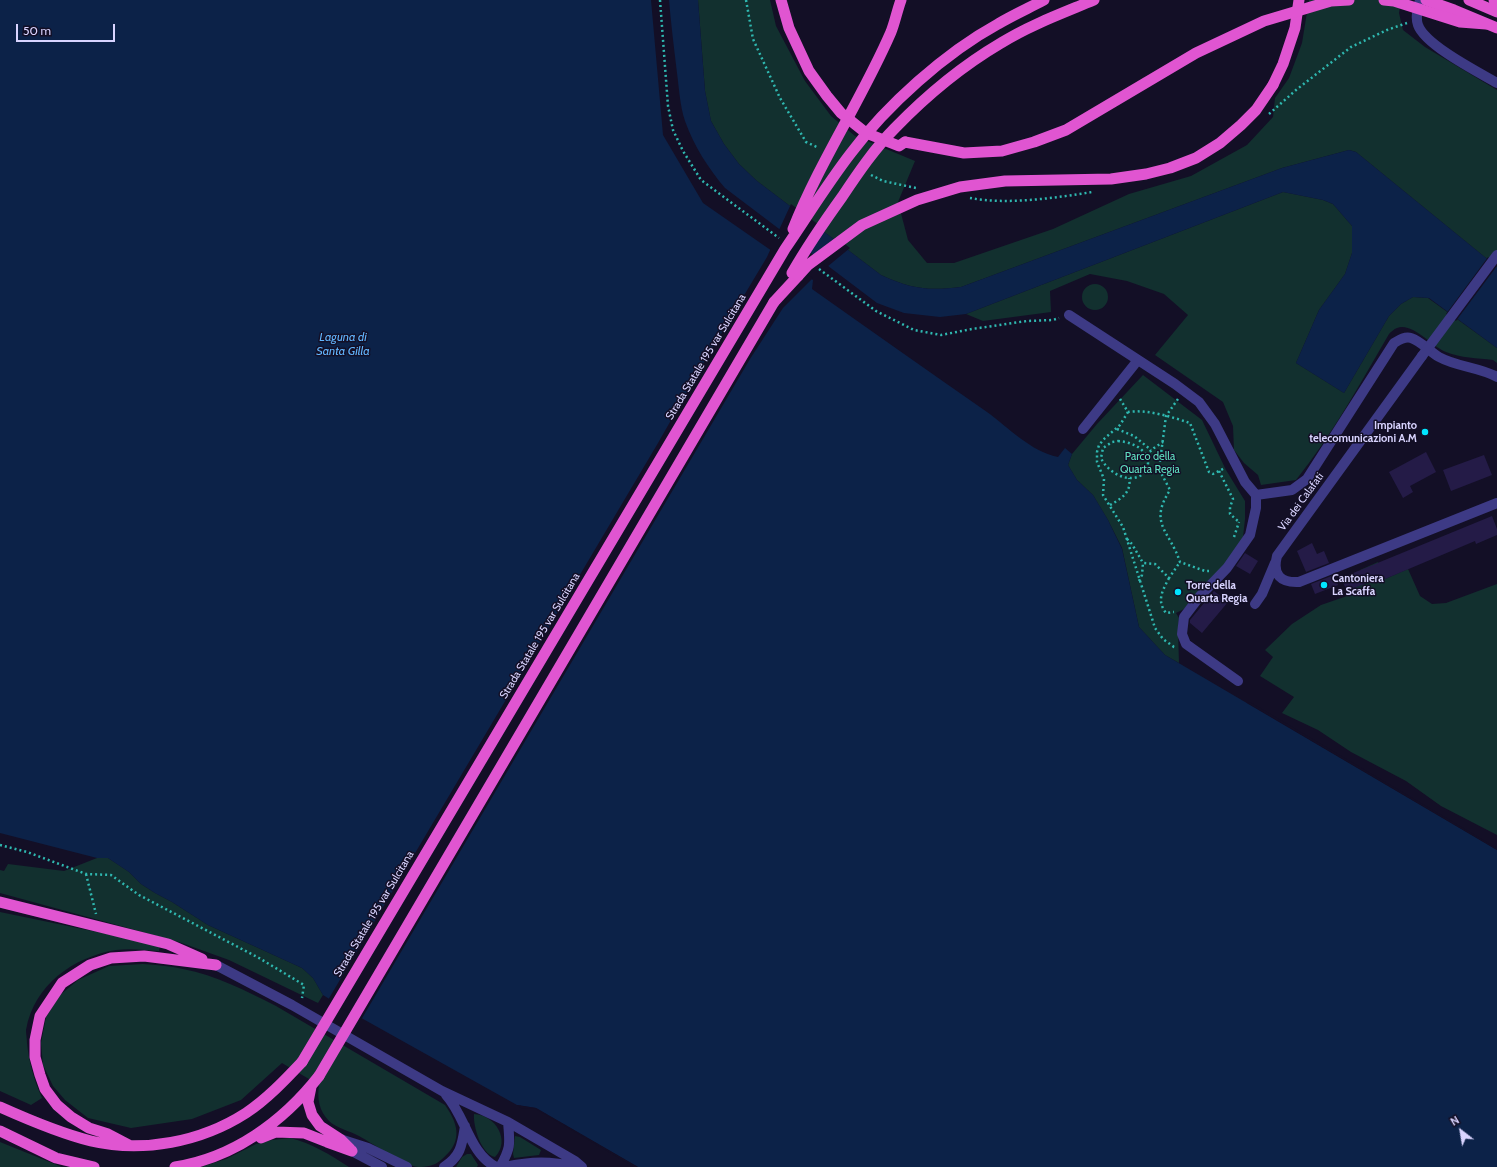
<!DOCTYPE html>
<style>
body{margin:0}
#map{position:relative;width:1497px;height:1167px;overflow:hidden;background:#130f26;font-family:Cabin,sans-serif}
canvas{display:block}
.north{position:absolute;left:1441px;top:1111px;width:40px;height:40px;-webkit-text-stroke:3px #130f26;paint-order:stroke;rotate:329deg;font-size:11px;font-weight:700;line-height:16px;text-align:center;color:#d9d4ff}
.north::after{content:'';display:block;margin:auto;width:14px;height:18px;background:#d9d4ff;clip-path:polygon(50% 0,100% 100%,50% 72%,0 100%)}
.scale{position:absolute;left:16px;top:24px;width:99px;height:18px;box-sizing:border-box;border:2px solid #d9d4ff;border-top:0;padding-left:5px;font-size:12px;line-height:14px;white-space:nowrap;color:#d9d4ff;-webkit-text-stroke:3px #130f26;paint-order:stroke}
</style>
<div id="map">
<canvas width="1497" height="1167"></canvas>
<div class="north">N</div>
<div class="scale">50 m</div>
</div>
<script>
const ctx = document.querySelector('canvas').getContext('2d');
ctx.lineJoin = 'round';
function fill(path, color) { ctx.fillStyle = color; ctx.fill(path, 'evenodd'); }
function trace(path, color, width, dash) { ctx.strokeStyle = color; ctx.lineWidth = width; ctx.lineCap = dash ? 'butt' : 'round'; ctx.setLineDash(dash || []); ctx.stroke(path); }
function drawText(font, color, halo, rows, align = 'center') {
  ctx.font = font + ' Cabin,sans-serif'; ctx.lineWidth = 3; ctx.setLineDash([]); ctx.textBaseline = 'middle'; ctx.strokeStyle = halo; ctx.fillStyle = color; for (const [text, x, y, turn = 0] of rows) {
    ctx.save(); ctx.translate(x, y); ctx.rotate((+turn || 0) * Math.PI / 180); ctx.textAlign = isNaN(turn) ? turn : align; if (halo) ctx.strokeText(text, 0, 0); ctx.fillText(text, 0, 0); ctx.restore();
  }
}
fill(new Path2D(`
 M698,0H770L776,26L805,81L831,116L855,136L915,161L898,202L908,240L927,263H954L1053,229L1129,194L1191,176L1247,145L1273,117L1275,98L1289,78L1302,43L1309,0H1401L1399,13L1403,30L1425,47L1497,90V267L1356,152L1349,150L1282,168L961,287C929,291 911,289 881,275L757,181L739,164L724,144L711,121L705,91Z
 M1283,192L1323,200L1333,204L1352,226V253L1345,274L1319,310L1296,363L1344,393L1389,316L1401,304L1413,297L1428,298L1497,348V363L1493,360C1477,358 1461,358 1446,352C1432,347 1413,322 1397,328C1394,329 1391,332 1389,334C1360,384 1332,435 1296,480L1261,485L1258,475L1244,463L1234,450L1233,426L1223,402L1155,355L1188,315L1164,294L1127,281L1090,274L1050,291L1051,312L983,321L966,314Z
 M1082 297a13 13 0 1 1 26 0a13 13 0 1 1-26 0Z
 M1143,375L1202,420L1226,470L1245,501V519L1243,537L1238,547L1233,555L1184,609L1176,613L1179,618L1178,631L1179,663L1165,655L1139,627L1122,548L1108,520L1093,495L1077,480L1068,465L1072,454L1097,424Z
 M1378,562L1385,579L1408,569L1420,596L1432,604L1446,603L1497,584V835L1441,806L1406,781L1351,752L1318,730L1282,713L1294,697L1260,676L1273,657L1265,650L1292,624L1321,605L1350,595L1347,591L1366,583L1360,570Z
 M97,858H108L129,872L141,884L155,893L172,902L208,925L302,968L313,978L323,995L318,1003L229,960L179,942L0,893V870L4,871L8,864L64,871Z
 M0,912L160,945L159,951C145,950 130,948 116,950C73,957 34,985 26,1030C26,1034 27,1039 27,1043C29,1063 34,1080 42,1098L31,1105L0,1091Z
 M143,964C156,965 170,966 183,969C216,975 246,991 276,1006L445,1105C460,1126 462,1143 441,1160C434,1166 427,1167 418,1167C403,1165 374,1144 359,1136C350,1131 336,1128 329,1121C319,1111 317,1098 319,1085L282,1063L241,1100L192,1119L131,1128L88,1118L65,1100L53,1086L43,1065L41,1043L46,1017L60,995L78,980L109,966Z
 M474,1114C496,1115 511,1141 495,1157C481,1154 473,1126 474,1114Z
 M515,1136L520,1137L541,1150L539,1155L514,1158L513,1154Z
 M290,1138C312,1143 330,1155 349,1167H201L226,1159L256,1144L272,1140Z
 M0,1142L62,1167H0Z
 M467,1154H471L478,1165L477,1167H456L462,1157Z`), '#12302f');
fill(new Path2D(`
 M0,0H651L663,135L703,203L772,251L787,266L813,280L812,289C870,330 928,371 987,412C1009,428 1030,451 1058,457L1065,448L1072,454L1068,465L1077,480L1093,495L1108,520L1122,549L1139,627L1165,655L1497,850V1167H638L536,1108L517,1105L347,1010L323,995L313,978L302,968L208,925L172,902L155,893L141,884L129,872L108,858H97L0,833Z
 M669,0H698L705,91L711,121L724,144L739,164L757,181L881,275C911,289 929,291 961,287L1282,168L1349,150L1356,152L1497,267V348L1429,298L1413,297L1401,304L1389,316L1344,393L1296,363L1319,310L1345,274L1352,253V226L1333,204L1323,200L1283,192L966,314L940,317L904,313L877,303L725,188C708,168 694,146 685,121C680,106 679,88 677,73C674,48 671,24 669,0Z`), '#0c2248');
fill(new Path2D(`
 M791,204L823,228L808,253L779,230Z
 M836,237L850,248L827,267L813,256Z
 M771,248L789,264L813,278L783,308L750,359L361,1020L328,1000L658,443L703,364L767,257Z
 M1488,257L1497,264V266L1456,321L1446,314Z
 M1250,702L1497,848V850L1247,703Z
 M517,1105L536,1108L638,1167H634L536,1109L521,1108Z`), '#130f26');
fill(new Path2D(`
 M1426,452L1436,472L1410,486L1413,492L1403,498L1389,472Z
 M1484,455L1492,475L1451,491L1443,470Z
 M1492,516L1497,529V535L1476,544L1475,541L1385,579L1384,576L1347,591L1341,578Z
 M1312,543L1317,554L1324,551L1329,563L1306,572L1297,551Z
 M1245,553L1258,561L1250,574L1236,566Z
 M1334,575L1338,585L1315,594L1311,584Z
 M1214,591L1228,602L1202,633L1190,623V620Z`), '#241b47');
trace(new Path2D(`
 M660,0L668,106L673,130L683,151L701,180L779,238
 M746,0L753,39L780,98L806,142L819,148
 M1269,114L1296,90L1351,47L1387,30L1407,23
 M871,175L883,181L916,188
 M970,198C1007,205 1055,198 1092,192
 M819,269L876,311L914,330L941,335L972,329L1027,321L1053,320L1059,318
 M1120,399L1128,412C1147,409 1172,417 1190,423L1209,472L1213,474L1225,468
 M1178,399L1166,416L1159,469L1170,490C1148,524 1170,531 1180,562L1205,571H1209
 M1128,412L1120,425L1105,438L1099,445L1097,452V462L1104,479L1103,495L1123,527L1155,628L1163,639L1174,647H1175
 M1117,429L1134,436L1151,450
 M1118,441C1131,442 1147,448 1148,463C1148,467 1146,471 1143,474C1129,485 1107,472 1101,458L1103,448L1112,442Z
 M1146,455L1154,448L1163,442
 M1219,471L1233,499L1230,507V514L1239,522
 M1110,505C1121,499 1132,492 1129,478
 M1234,537L1239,522
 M1127,539L1132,544L1143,563
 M1169,578C1163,590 1156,600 1166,613L1174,612
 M1139,581L1142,575L1143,563L1155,564L1169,578L1180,562
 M0,845L27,852L86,874L111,875L139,895L259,958L304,985L302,998
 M86,874L96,914`), '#2fb8b0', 2.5, [2, 3]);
trace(new Path2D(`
 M1420,0C1418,8 1415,17 1418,25C1425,45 1478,72 1497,83
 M1069,315L1175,384L1199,402L1215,424L1245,482L1256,495
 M1422,356L1277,556C1272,575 1281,583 1299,582L1497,503
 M1083,429L1138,360
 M1255,604L1262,594L1275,563
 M1238,681L1186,644L1182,634L1184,617L1200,596L1227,568L1250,535L1256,508V495L1292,490L1307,479L1394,343C1399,340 1405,336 1411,338C1421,341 1430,352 1439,357C1457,367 1479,367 1497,377`), '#3d3a85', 10);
trace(new Path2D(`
 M216,965L292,1005L442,1091L508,1122L575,1161L582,1167
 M446,1095C466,1117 469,1153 496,1167
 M340,1139L368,1148L407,1167
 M352,1151L382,1167
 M444,1167C461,1156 462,1145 465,1126
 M500,1167C511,1148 510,1144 508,1122
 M505,1167C532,1161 550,1161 578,1167`), '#3d3a85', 10);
trace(new Path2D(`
 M781,0L789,28L809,71L827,96L841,113L866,133L899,146L905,142
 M1426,0L1454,10L1497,28
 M1469,0L1497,12
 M1494,0L1497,4
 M1273,85L1283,64L1295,28L1299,0
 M774,302L798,276
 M0,902L168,944L202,959
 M311,1087L308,1102L312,1115L320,1126L340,1139L350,1149
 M0,1107C29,1120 59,1133 91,1141C143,1153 201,1142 246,1113C267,1099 285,1080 302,1062
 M0,1131L56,1158L94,1167
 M261,1138L276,1132L304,1133L327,1142L352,1151
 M129,1145L108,1134L89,1128L71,1117L57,1105L45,1089L40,1075L35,1057V1040L40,1016L62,983L90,965L111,958L144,956L216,965
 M175,1167C233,1158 283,1122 319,1076`), '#e055d1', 11);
trace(new Path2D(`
 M1422,356L1497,255`), '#3d3a85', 10);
trace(new Path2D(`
 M1384,0L1394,1L1460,22L1486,24
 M905,142L964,153L1002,151L1034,142L1066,130L1196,53L1264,21L1331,1L1349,0
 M793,229C820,161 862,99 891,32C895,22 897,11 901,0
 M792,273C807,247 824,222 842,197C858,173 875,148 895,128C927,95 962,66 1001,43C1030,25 1063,13 1094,0
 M798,276L808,265L862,225L917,200L960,187L1005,181L1111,179L1146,174L1170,168L1196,158L1220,143L1241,125L1256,110L1273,85
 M302,1062L785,249C807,217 827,184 851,153C887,105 945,53 998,24C1013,15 1029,8 1044,0
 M319,1076L774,302`), '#e055d1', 11);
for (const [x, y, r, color] of [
 [1425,432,4,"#00e5ff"],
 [1324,585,4,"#00e5ff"],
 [1178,592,4,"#00e5ff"]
]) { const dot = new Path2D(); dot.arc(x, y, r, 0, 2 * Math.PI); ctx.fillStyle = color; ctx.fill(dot); trace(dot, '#130f26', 1.5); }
drawText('11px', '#d9d4ff', '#130f26', [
 ["Strada Statale 195 var Sulcitana",706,357,-59],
 ["Via dei Calafati",1301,502,-54],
 ["Strada Statale 195 var Sulcitana",540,636,-59],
 ["Strada Statale 195 var Sulcitana",374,914,-59]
]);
drawText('bold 11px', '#d9d4ff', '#130f26', [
 ["Impianto",1417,426,"right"],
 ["telecomunicazioni A.M",1417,439,"right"],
 ["Cantoniera",1332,579],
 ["La Scaffa",1332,592],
 ["Torre della",1186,586],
 ["Quarta Regia",1186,599]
], 'left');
drawText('11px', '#5fe0c0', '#130f26', [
 ["Parco della",1150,457],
 ["Quarta Regia",1150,470]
]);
drawText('italic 12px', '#62b6ff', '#130f26', [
 ["Laguna di",343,337],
 ["Santa Gilla",343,351]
]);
</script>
